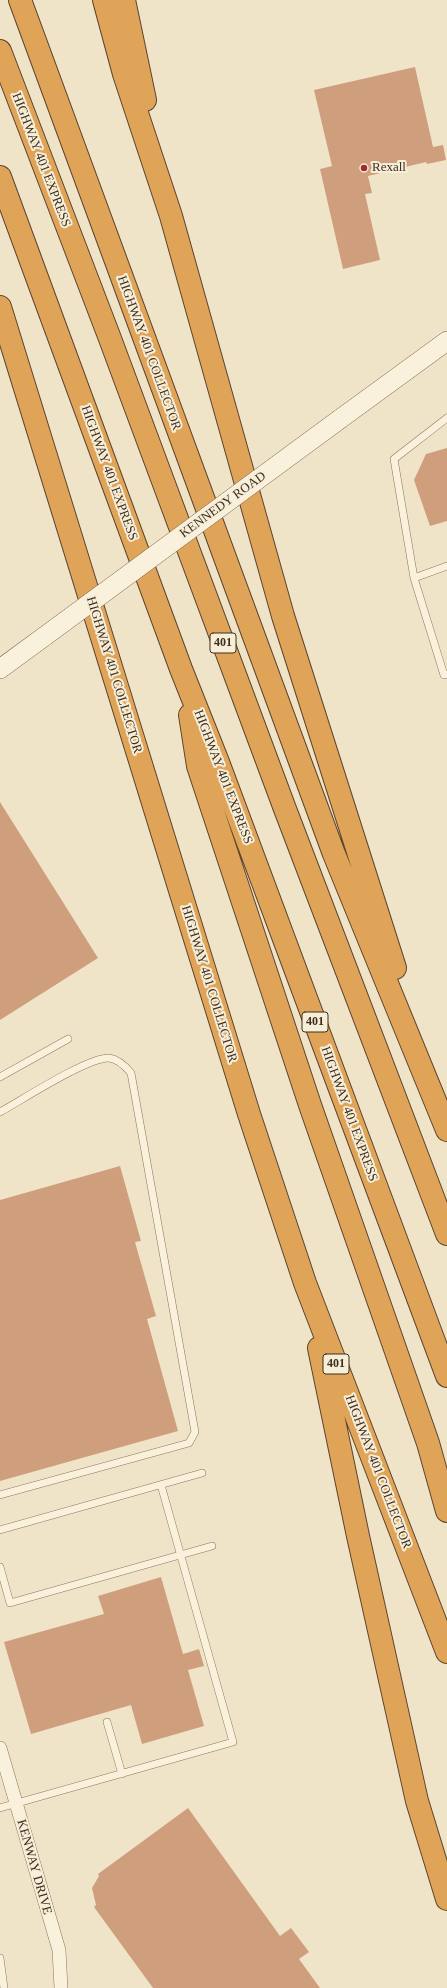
<!DOCTYPE html>
<style>
body{margin:0}
canvas{display:block;background:#f0e4c8}
</style>
<canvas width="447" height="1988"></canvas>
<script>
const ctx = document.querySelector('canvas').getContext('2d');
ctx.lineJoin = 'round';
function fill(path, color) { ctx.fillStyle = color; ctx.fill(path, 'evenodd'); }
function trace(path, color, width, dash) { ctx.strokeStyle = color; ctx.lineWidth = width; ctx.lineCap = dash ? 'butt' : 'round'; ctx.setLineDash(dash || []); ctx.stroke(path); }
function drawText(font, color, halo, rows, align = 'center') {
  ctx.font = font + ' Georgia,serif'; ctx.lineWidth = 4; ctx.setLineDash([]); ctx.textBaseline = 'middle'; ctx.strokeStyle = halo; ctx.fillStyle = color; for (const [text, x, y, turn = 0] of rows) {
    ctx.save(); ctx.translate(x, y); ctx.rotate((+turn || 0) * Math.PI / 180); ctx.textAlign = isNaN(turn) ? turn : align; if (halo) ctx.strokeText(text, 0, 0); ctx.fillText(text, 0, 0); ctx.restore();
  }
}
fill(new Path2D(`
 M415,67L433,147L443,145L446,160L427,164L426,162L368,176L372,193L365,194L380,260L343,269L320,169L332,166L314,90Z
 M447,448V521L430,526L414,480L426,454Z
 M0,802L98,958L0,1020Z
 M120,1166L141,1241L135,1242L156,1316L147,1319L178,1431L0,1481V1200Z
 M161,1577L183,1654L199,1649L204,1666L188,1670L204,1726L142,1744L131,1705L31,1734L4,1642L104,1614L98,1596Z
 M188,1808L280,1936L291,1928L309,1952L299,1959L320,1988H153L94,1907L96,1905L92,1888L99,1876L98,1874Z`), '#cf9f7d');
const service = new Path2D(`
 M447,418L394,459L414,578L444,675L447,674
 M414,578L447,566
 M0,1077L68,1039
 M0,1112C22,1100 88,1057 109,1058C118,1059 126,1067 131,1073L195,1432L189,1443L0,1495
 M0,1530L202,1473
 M0,1567L10,1603L212,1546
 M107,1722L122,1774
 M0,1808L233,1742L161,1485
 M0,1958L4,1988`);
const minor = new Path2D(`
 M0,1748L59,1950L61,1988`);
const secondary = new Path2D(`
 M340,419L447,341
 M0,669L45,636`);
const motorway = new Path2D(`
 M20,0L334,854L447,1130
 M104,0L124,74L171,216L283,616L395,968
 M124,0L145,100
 M0,51L109,336L285,809L447,1234
 M0,177L181,669L218,762L447,1376
 M0,307L249,1114L305,1283L447,1652
 M190,715L198,766L310,1105L428,1443L447,1511
 M319,1348L358,1536L417,1801L447,1899`);
trace(service, '#8d765c', 8);
trace(minor, '#8d765c', 14);
trace(secondary, '#6f573f', 20);
trace(motorway, '#5b4430', 24);
trace(service, '#faf1dc', 7);
trace(minor, '#faf1dc', 13);
trace(secondary, '#faf1dc', 19);
trace(motorway, '#e0a458', 22);
const secondaryBridge = new Path2D(`
 M45,636L340,419`);
trace(secondaryBridge, '#6f573f', 20, []);
trace(secondaryBridge, '#faf1dc', 19);
for (const [x, y, r, color] of [
 [364,168,4,"#9e2a2b"]
]) { const dot = new Path2D(); dot.arc(x, y, r, 0, 2 * Math.PI); ctx.fillStyle = color; ctx.fill(dot); trace(dot, '#f7eed8', 1.5); }
for (const [x, y, w] of [
 [223,643,26],
 [315,1022,26],
 [336,1364,26]
]) { const box = new Path2D(); box.roundRect(x - w / 2, y - 10, w, 20, 3); ctx.fillStyle = '#f7eed8'; ctx.fill(box); trace(box, '#3d2e20', 1); }
drawText('bold 12px', '#3d2e20', null, [
 ["401",223,643],
 ["401",315,1022],
 ["401",336,1364]
]);
drawText('13px', '#3d2e20', '#f7eed8', [
 ["HIGHWAY 401 EXPRESS",41,160,69],
 ["HIGHWAY 401 COLLECTOR",149,353,70],
 ["HIGHWAY 401 EXPRESS",109,473,70],
 ["KENNEDY ROAD",223,505,-36],
 ["HIGHWAY 401 COLLECTOR",114,675,73],
 ["HIGHWAY 401 EXPRESS",223,777,69],
 ["HIGHWAY 401 COLLECTOR",209,984,73],
 ["HIGHWAY 401 EXPRESS",349,1114,70],
 ["HIGHWAY 401 COLLECTOR",378,1472,69],
 ["KENWAY DRIVE",34,1867,74]
]);
drawText('13px', '#3d2e20', '#f7eed8', [
 ["Rexall",372,168]
], 'left');
</script>
